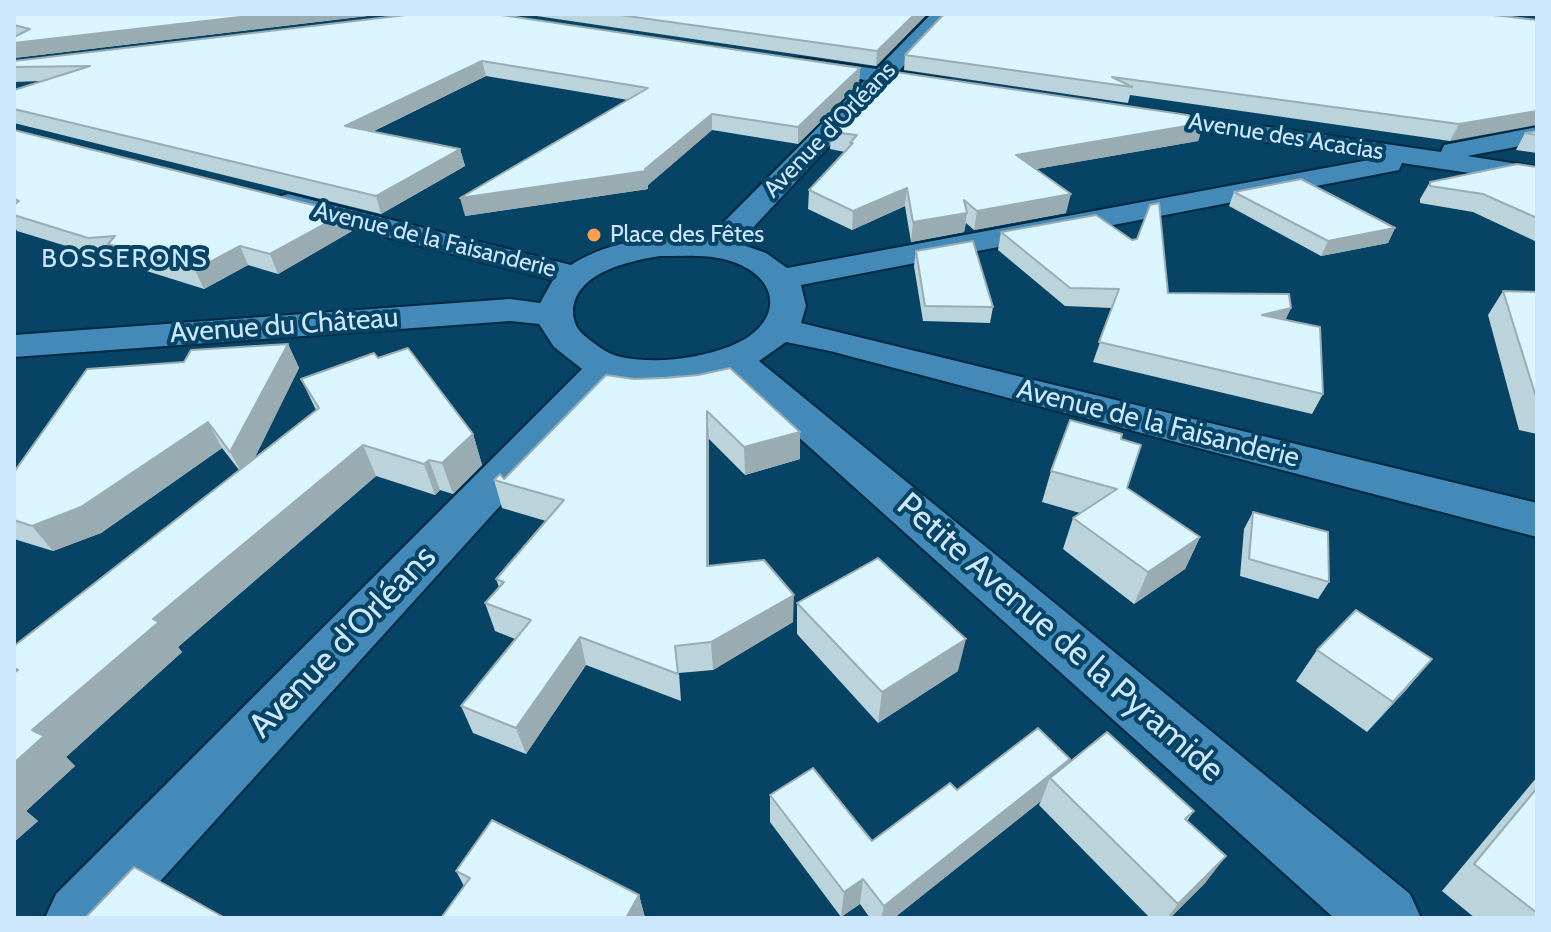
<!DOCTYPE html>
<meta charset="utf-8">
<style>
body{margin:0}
#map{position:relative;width:1551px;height:932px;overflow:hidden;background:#064365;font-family:Cabin,sans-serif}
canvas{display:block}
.frame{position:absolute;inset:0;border:16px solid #cde8fd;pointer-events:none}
</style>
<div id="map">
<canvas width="1551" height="932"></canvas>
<div class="frame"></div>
</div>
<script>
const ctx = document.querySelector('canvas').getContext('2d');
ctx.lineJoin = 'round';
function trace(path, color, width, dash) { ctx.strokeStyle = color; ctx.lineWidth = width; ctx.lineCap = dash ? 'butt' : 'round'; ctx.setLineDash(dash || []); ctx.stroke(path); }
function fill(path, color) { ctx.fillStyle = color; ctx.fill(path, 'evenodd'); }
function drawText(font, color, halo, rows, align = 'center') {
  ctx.font = font + ' Cabin,sans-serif'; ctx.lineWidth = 8; ctx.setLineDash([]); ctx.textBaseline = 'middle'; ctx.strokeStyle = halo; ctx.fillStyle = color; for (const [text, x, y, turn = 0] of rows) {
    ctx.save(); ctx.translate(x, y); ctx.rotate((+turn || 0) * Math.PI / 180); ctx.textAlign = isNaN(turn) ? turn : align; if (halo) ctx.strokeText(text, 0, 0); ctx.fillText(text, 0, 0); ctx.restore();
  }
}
const street = new Path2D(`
 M931,14H951L898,72L949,80L952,85L949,90L941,92L887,84L748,233L743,245L766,253L787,268L1374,159L1135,121L1132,116L1135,111L1144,109L1441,152L1444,145L1537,127V143L1467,156L1537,167V183L1402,163L1399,170L1389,172L801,285L806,306L801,323L1537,503V537L830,351L786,342L759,361L1410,894L1421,918H1334L726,372L677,382L615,379L127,918H45L56,894L582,369L554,347L539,324L510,321L14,357V335L510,299L540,303L553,280L278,209L273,203L278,197L288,194L571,265C612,239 667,233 714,239L723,223L865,80L792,69L789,64L792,59L800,58L877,69ZM660,256C682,256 706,254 727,260C783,276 785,324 731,346C697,359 653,365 617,356C606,353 595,344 586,337C577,330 573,322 573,311C575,272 630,261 660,256Z`);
trace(street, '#002840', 4);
fill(street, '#438ab9');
fill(new Path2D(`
 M14,14H384L14,58Z
 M414,14L860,68L859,83L798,144L712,130L648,185V189L465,216L628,100L486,76L372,132L460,149L465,166L381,214L14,123V90L41,81L14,82V61Z
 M523,14H927L876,66Z
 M1537,20L1450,141L1130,95L1128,103L904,70L905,55Z
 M1204,123L1198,141L1036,169L1066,213L974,230L966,223L964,232L911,242L905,206L852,230L808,209L809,190L845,152L830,149L831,132Z
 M14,130L352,231L278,274L248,265L204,289L118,262L114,255L99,256L17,231L14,225Z
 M1537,131V153L1516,150L1525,133Z
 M1537,167V242L1473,212L1420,203V199L1430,182Z
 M1234,192L1395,228L1388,243L1321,256L1229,206Z
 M1001,232L1168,293L1291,308L1285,320L1323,394L1312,414L1093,362L1112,308L1065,306L998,250Z
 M916,251L993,307L990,323L923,321L914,266Z
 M1503,291L1537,292V434L1519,430L1488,315Z
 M288,344L299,368L254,458L316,410L301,379L378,358L473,434L482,465L453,494L440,490L435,495L376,476L178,647L182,652L66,757L75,766L26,811L38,821L14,842V646L239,470L222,448L101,533L53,551L14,539V472L184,362Z
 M698,375L800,432V459L745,475L709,439V566L793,622L713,670L679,673L681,701L586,665L526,754L473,733L461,706L515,639L495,631L485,603L499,587L496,579L546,521L502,508L494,480L504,479L634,379Z
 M1121,439L1127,488L1200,537L1185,569L1134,604L1063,549L1073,518L1080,513L1042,502L1051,471Z
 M1253,512L1329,582L1318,599L1240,576L1244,529Z
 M797,603L958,671L878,723L797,634Z
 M1317,650L1432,659L1406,690L1367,732L1296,681Z
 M1070,759L1069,763L1194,811L1187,821L1206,882L1170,918H1150L1039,805L1041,801L894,918H870L860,904L841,917L770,822V795L872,841L957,790Z
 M1537,777V918H1475L1442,891Z
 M456,871L639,895L645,918H441L464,886Z`), '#bbd3da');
fill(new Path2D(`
 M266,14H384L14,58V43Z
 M915,14H927L876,66L877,51Z
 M482,61L486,76L350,142L345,126Z
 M860,68L859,83L798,144V127Z
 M1537,111V125L1450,141L1459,124Z
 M712,114V130L648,185V189L465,216L460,198L645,169Z
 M1204,123L1198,141L1013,173L1016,155Z
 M460,149L465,166L381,214L376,196Z
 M907,188L905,206L852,230L853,211Z
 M1071,194L1066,213L974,230L977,211Z
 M345,213L352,231L278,274L270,254Z
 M967,213L964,232L911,242L913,222Z
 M1395,228L1388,243L1321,256L1328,241Z
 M240,246L248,265L204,289L195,270Z
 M1291,308L1282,327L1262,315Z
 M288,344L299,368L245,478L230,452Z
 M707,411L709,439V594L707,566Z
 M208,422L222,448L101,533L53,551L32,526Z
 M800,432V459L745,475L744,447Z
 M473,434L482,465L453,494L442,463Z
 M363,445L376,476L178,647L182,652L66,757L75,766L26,811L38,821L14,842V763L32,730L153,619Z
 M429,460L440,490L435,495L424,464Z
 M1200,537L1185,569L1134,604L1148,572Z
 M794,595L793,622L713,670L711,642Z
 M580,637L586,665L526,754L516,728Z
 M966,639L958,671L878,723L882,692Z
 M1432,659L1406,690L1367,732L1393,702Z
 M1070,759L1059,786L1050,778L1041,801L894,918H881L884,906Z
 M1226,856L1206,882L1170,918H1167L1178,904Z
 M863,879L860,904L841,917L844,892Z
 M639,895L645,918H626Z`), '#99acb2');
const building = new Path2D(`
 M14,14H266L14,43V37L30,29L14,25Z
 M414,14H495L860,68L798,127L712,114L645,169L646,171L460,198L648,88L482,61L345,126L460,149L376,196L14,109V90L90,66L14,67V61Z
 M613,14H915L877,51Z
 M944,14H1485L1537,20V111L1459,124L1112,77L1132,87L905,55Z
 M889,71L1188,115L1204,123L1016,155L1071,194L977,211L964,200L967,213L913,222L907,188L853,211L809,190L853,143H850L857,135L831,132Z
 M14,130L345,213L270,254L240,246L195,270L108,244L115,236L88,238L14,215V205L19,201L14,199Z
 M1537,131V135L1525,133Z
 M1517,164L1537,167V218L1483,194L1430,186V182Z
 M1301,179L1395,228L1328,241L1234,192Z
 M1159,203L1168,293L1289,294L1291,308L1262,315L1320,327L1323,394L1099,342L1119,289L1070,288L1001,232L1096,215L1132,240L1137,239L1150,205Z
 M973,241L993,307L925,306L916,251Z
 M1503,291L1537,292V400Z
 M288,344L230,452L208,422L81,507L32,526L14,520V472L87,369L184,362L191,350Z
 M408,348L473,434L442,463L429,460L424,464L363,445L153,619L159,622L32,730L44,736L14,763V673L18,670L14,668V646L319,408L301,379L374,353L378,358Z
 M730,368L800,432L744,447L707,411V566L764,560L794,595L711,642L675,646L678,674L580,637L516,728L461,706L531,620L485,603L504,582L496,579L564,500L494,480L500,474L504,479L606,375L634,379L664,378L698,375Z
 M1070,420L1122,434L1121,439L1141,445L1127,488L1200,537L1148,572L1073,518L1117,489L1051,471Z
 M1253,512L1328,532L1329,582L1249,559Z
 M878,558L966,639L882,692L797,603Z
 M1356,610L1432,659L1393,702L1317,650Z
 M1038,728L1070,759L884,906L863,879L844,892L770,795L813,768L872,841L950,783L957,790Z
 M1107,732L1194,811L1185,819L1226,856L1178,904L1050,778Z
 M1537,788V913L1474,864Z
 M492,820L639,895L626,918H441L470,878L456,871Z
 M134,867L225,918H85Z`);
fill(building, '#daf5fe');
trace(building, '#99acb2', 2);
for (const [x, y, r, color] of [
 [594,235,8,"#f99f4d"]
]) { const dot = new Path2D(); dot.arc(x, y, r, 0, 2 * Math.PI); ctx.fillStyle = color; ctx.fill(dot); trace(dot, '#064365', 3); }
drawText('24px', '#cde8fd', '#064365', [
 ["Avenue d'Orléans",830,130,-46],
 ["Avenue des Acacias",1286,137,9],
 ["Avenue de la Faisanderie",435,240,14]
]);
drawText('24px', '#cde8fd', '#064365', [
 ["Place des Fêtes",610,235]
], 'left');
ctx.letterSpacing = '2px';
drawText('26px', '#cbe6fb', '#064365', [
 ["BOSSERONS",125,259]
]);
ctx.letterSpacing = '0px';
drawText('28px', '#cde8fd', '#064365', [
 ["Avenue du Château",284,326,-4],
 ["Avenue de la Faisanderie",1158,424,14]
]);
drawText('34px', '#cde8fd', '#064365', [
 ["Petite Avenue de la Pyramide",1060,638,41],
 ["Avenue d'Orléans",343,642,-46]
]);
</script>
